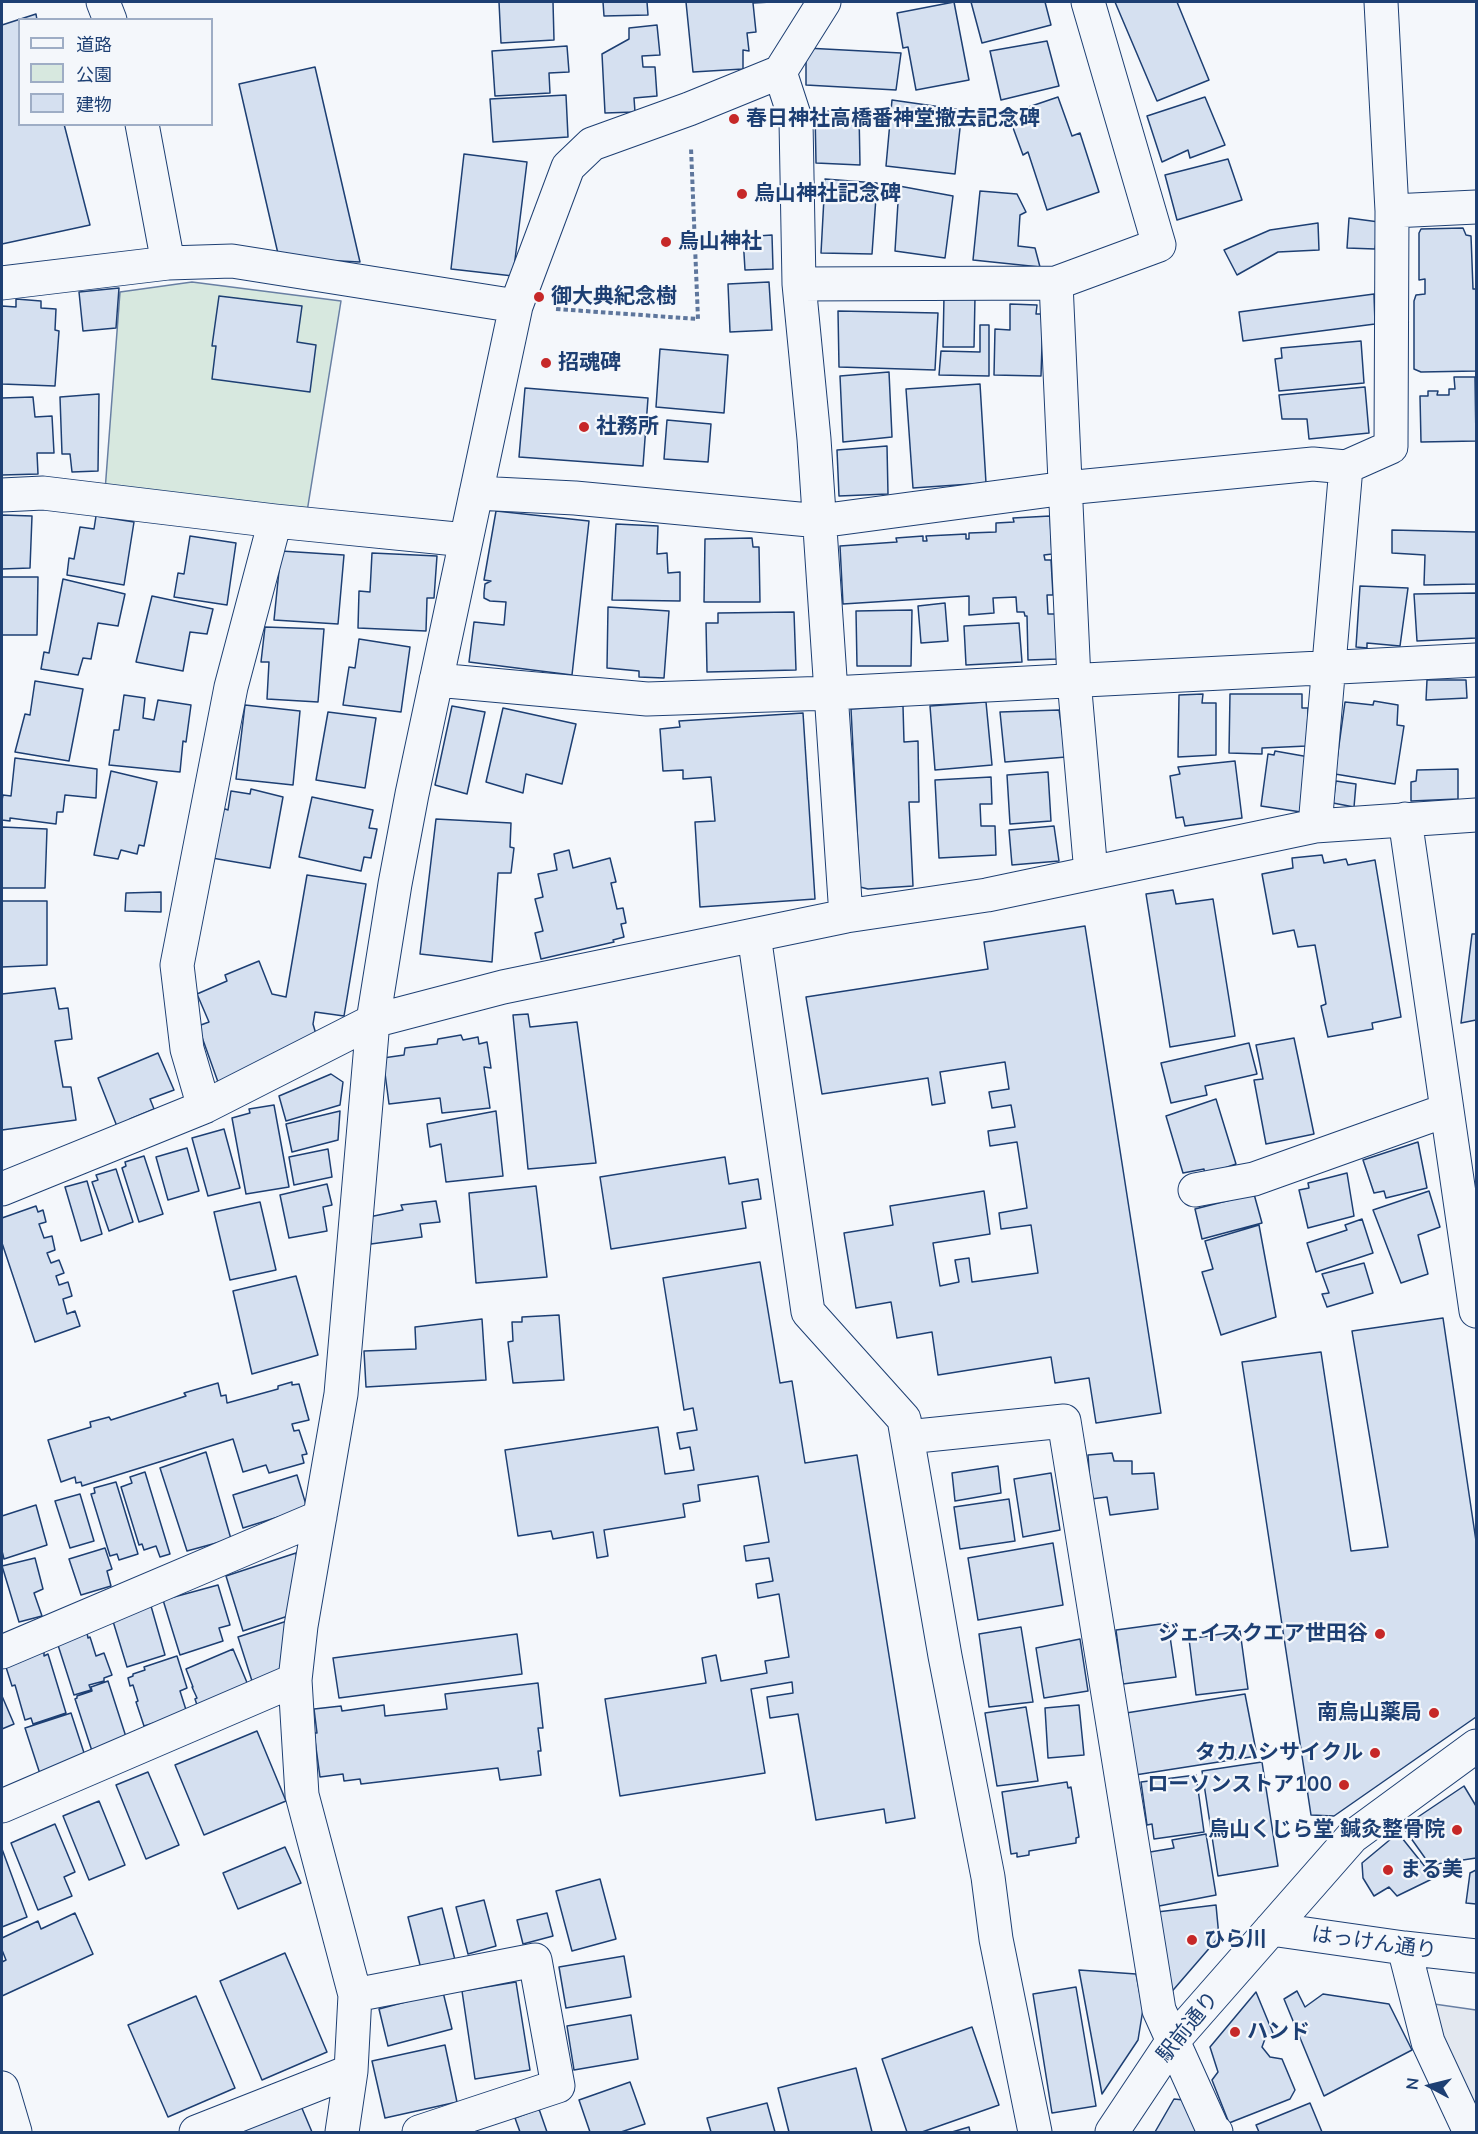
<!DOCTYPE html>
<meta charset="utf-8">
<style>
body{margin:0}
#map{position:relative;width:1478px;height:2134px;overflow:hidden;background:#f4f7fb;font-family:Mulish,"Noto Sans JP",sans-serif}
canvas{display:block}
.frame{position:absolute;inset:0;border:3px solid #1d3f73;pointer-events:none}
.legend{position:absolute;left:18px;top:18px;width:195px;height:108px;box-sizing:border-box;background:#f4f7fb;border:2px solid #9eadc5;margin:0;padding:8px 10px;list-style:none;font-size:18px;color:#1d3f73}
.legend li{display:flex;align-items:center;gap:12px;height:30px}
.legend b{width:30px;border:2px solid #9eadc5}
.north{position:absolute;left:1400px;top:2056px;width:60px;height:60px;-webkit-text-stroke:4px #f4f7fb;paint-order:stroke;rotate:277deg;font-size:16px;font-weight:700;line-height:24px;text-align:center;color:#1d3f73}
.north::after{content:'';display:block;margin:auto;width:21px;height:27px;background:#1d3f73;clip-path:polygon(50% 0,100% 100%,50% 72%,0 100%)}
</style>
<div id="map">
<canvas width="1478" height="2134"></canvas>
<div class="frame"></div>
<ul class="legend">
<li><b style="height:8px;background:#f4f7fb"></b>道路</li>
<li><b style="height:16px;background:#d7e8df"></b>公園</li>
<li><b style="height:16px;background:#d5e0f0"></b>建物</li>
</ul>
<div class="north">N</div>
</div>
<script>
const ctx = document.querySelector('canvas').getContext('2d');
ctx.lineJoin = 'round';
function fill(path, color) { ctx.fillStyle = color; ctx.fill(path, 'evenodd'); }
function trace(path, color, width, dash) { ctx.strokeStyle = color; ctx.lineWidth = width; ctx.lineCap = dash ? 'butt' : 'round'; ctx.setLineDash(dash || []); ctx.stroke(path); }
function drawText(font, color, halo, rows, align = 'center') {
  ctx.font = font + ' Mulish,"Noto Sans JP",sans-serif'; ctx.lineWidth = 4.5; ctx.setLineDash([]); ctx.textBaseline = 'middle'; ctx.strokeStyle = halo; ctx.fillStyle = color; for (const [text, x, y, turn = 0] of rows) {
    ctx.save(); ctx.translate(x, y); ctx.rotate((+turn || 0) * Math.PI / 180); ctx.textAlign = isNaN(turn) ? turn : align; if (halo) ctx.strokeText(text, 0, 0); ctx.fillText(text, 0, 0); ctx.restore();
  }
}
const green = new Path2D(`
 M192,282L341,301L306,518L105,491L120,292Z`);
fill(green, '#d7e8df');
trace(green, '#687fa3', 1.5);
const parking = new Path2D(`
 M1427,2003L1476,2010V2114Z`);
fill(parking, '#e3e8f0');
trace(parking, '#687fa3', 1.5);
const building = new Path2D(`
 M499,2H553L554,40L501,43Z
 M603,2H647L648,15L604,16Z
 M686,2H771L753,3L756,32L747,33L749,51L743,50V69L693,72Z
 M954,2L969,80L916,90L908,47L903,48L897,13Z
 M971,2H1045L1051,25L982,43Z
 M1115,2H1177L1209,80L1157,101Z
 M36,14L37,20H20V124H64L90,225L2,244V25Z
 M657,25L660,55L642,56L643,67H655L657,96L634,98L635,112L605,113L602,54L629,39V28Z
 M1047,41L1059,86L1001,100L990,51Z
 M567,46L569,72L549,73L550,93L495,96L492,51Z
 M806,48L901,53L896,90L806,85Z
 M315,67L360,262L279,258L239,84Z
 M566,95L568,137L493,142L490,99Z
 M1058,97L1072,136L1080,133L1099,192L1047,210L1028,152L1023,155L1008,114Z
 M1205,97L1225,145L1190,158L1188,150L1162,162L1147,116Z
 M892,100L962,110L955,174L886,166Z
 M815,111L859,112L860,165L816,163Z
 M464,154L527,162L513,276L451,269Z
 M1228,159L1242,200L1177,220L1165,175Z
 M825,179L877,183L872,254L821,253Z
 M899,186L953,196L945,258L895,251Z
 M980,191L1017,194L1026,212L1020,215L1018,246L1035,248L1040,267L973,260Z
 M1349,218L1379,222L1375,249L1347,248Z
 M1318,223L1319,250L1278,252L1237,275L1224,250L1270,230Z
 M1463,228L1466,235L1471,236L1473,289H1476V371L1421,372L1414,369V301L1416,295L1425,294V279L1419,280V233L1421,229Z
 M772,235L773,269L745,270L743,237Z
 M769,282L772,330L730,332L728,284Z
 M119,288L116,328L83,331L79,292Z
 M1374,294L1375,324L1243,341L1239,312Z
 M219,296L302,306L297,342L316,345L310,392L212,379L216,346H212Z
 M944,296L975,297L974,347H943Z
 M16,299L41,301V308L56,309L55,330L59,331L55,386L2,384V306L16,307Z
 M1010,304L1037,305L1036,314H1043L1041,376L994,375L995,329L1010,330Z
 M838,311L938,313L935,370L839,367Z
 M980,325H989V376L939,375L941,351L980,352Z
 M1361,341L1364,383L1279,391L1275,359L1282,358L1281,348Z
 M660,349L728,355L724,413L656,407Z
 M889,372L892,437L843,442L840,376Z
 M1454,377H1475L1476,441L1421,442L1420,396H1428V391H1438L1437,395H1449V389H1455Z
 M980,384L986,483L913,488L906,389Z
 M1365,387L1369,433L1309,439L1307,419H1282L1279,395Z
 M525,388L648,398L643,466L519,457Z
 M99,394L98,471L72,472L70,454H62L60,397Z
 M33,397L35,417L52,416L54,453H37L38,474L2,475V398Z
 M667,420L711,424L708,462L664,459Z
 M887,446L888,494L839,496L837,450Z
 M496,511L589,521L572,675L469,662L474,622L504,625L506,602L490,601L484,598V593L485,584L491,581L484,580Z
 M2,515L32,516L30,568L2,569Z
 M96,516L134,522L124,585L67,575L69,558L74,559L80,527L94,529Z
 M1050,516L1052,554L1044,555L1045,560H1051L1053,595H1047L1048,614H1056L1057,659L1028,660L1027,616H1025L1024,612H1017L1016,597L993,598L994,613L969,615V596L843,604L840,546L897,542L896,538L923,536V541H927L926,536L966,534V539H969V533L996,532V523L1014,522L1013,518Z
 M616,524L658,526L657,554L667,553L668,573L680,572V601L612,600Z
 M1392,530L1476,532V584L1424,585L1425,555L1392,553Z
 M190,536L236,543L227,605L174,597L178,573L184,574Z
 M752,538L753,547H759L760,602H704L705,539Z
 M281,551L344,555L338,624L274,620Z
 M372,553L437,556L434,598H427L426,631L358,628L359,591L370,592Z
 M2,577H38L37,635H2Z
 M63,579L125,594L118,626L98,623L91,659L83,658L78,675L41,669L44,652L49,653Z
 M1360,586L1408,588L1400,646L1367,643V648L1356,647Z
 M1476,593V638L1417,641L1414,594Z
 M152,596L213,609L207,634L190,632L183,671L136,662Z
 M945,603L948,641L921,643L918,606Z
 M608,607L669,611L664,678L639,677V671L607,668Z
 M912,610L911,666H857L856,611Z
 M794,612L796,670L707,672L706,623H718V613Z
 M1019,623L1022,662L966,665L964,626Z
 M265,627L324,629L318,702L267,699L269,662H261Z
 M359,639L410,647L401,712L343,705L349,667L355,668Z
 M1427,680H1466L1467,698L1426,700Z
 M35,681L83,689L69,761L15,752L25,714L30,715Z
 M1203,694L1202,703H1216V755L1178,757L1179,695Z
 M1230,694H1302V708H1308L1307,746L1262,748V754L1229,753Z
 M124,695L145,698L143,718L154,720L158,700L191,705L186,742L183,741L180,772L109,765L114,730H119Z
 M1374,701L1398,705L1397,725L1404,726L1395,784L1335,774L1345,702L1373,705Z
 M986,702L992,765L935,770L930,706Z
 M245,705L300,711L293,785L236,779Z
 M452,706L485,712L467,794L435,785Z
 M903,706L904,742L918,741L919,802H909L913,886L868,889L860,887L851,709Z
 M503,708L576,724L562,784L526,774L523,793L486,782Z
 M1059,710L1066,757L1005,762L1000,712Z
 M328,712L376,718L365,788L316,780Z
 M803,713L815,899L700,907L695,822L715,821L711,777L683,779V770L663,771L660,729L680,727L679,721Z
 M1275,751L1309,757L1301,812L1261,806L1268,754L1274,755Z
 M15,758L97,769L96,798L65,795L63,812H57L56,824L10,818V821L2,820V800L3,795L11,796Z
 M1235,761L1242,818L1185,826L1183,817L1176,818L1170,776L1180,774L1178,767Z
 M1458,769V799L1411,801V782L1416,781L1417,770Z
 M111,771L157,782L144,846L139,845L137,854L121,850L118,859L94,855Z
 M1048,772L1051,821L1010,824L1007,775Z
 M991,777L992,804H980L981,826H995L996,855L939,858L935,780Z
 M1336,781L1356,784L1354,807L1333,803Z
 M251,789L283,797L270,868L212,858L222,808L228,810L231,791L250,794Z
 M312,797L373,810L369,828L377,829L371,858L364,857L361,871L299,857Z
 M436,819L511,823L510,847L514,848L511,873H498L492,962L420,954Z
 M1054,826L1059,861L1012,865L1009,830Z
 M2,827L47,829L45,888H2Z
 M569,850L573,868L610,858L616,882L611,883L617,909L623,908L626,923L621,924L624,937L613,940L614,942L541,959L535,933L543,931L535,899L543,897L538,874L557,870L554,854Z
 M1322,855L1324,863L1346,859L1348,865L1375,860L1401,1017L1372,1023L1373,1029L1328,1037L1321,1006L1326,1004L1315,945L1298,947L1294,930L1273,934L1262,874L1293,868L1292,858Z
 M307,875L366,884L344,1016L315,1012L313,1024L318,1041L218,1082L198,1026L209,1022L197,994L227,981L225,975L259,961L272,994L286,997Z
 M1173,890L1176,904L1213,899L1235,1036L1170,1047L1146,894Z
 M161,892V912L125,911L126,893Z
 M2,901H47V965L2,967Z
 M1085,926L1161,1413L1096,1423L1089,1378L1055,1383L1051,1357L938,1375L932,1332L897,1338L891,1302L856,1308L844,1233L893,1225L890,1206L984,1191L990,1234L933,1243L940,1286L959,1282L955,1260L969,1258L972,1282L1038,1273L1031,1225L1001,1229L999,1213L1027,1208L1017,1142L990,1146L988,1131L1015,1127L1011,1105L992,1108L989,1092L1009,1089L1005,1062L940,1072L945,1103L932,1105L928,1078L822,1094L806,997L988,969L984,942Z
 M1472,934H1476V1020L1461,1023Z
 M55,988L59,1009L68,1008L72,1039L55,1041L63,1087H71L76,1120L2,1130V994Z
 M528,1014L530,1027L577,1022L596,1163L528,1169L513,1015Z
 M461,1035L463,1040L478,1037L479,1044L487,1042L491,1068L484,1067L490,1108L442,1113L440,1098L389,1104L383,1058L404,1055L405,1048L437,1044L438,1039Z
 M1294,1038L1314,1134L1266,1144L1254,1080L1263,1079L1256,1045Z
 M1249,1043L1257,1074L1205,1086L1207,1095L1171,1103L1161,1063Z
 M158,1053L174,1090L150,1099L154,1109L130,1119L132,1123L118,1129L98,1078Z
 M331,1074L343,1082L340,1105L286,1121L279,1096Z
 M1216,1099L1236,1164L1205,1175L1204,1169L1183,1173L1166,1116Z
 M274,1105L289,1187L246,1194L232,1118L250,1113L249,1109Z
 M340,1111L338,1140L292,1152L286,1124Z
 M496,1111L503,1176L446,1182L441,1144L430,1147L427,1124Z
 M224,1129L240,1188L208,1196L192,1138Z
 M1418,1142L1427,1188L1386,1198L1384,1191L1374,1193L1363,1160Z
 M187,1148L199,1191L168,1200L156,1157Z
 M328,1149L332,1177L294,1185L289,1157Z
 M144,1156L163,1214L139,1222L122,1168L126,1166L125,1162Z
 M725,1157L729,1184L758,1179L761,1199L742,1202L746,1228L611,1249L600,1177Z
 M116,1169L133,1222L109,1231L92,1182L98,1180L96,1175Z
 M1347,1173L1354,1216L1308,1228L1299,1190L1309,1188L1308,1183Z
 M87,1181L102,1234L81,1241L65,1187Z
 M327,1184L332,1205L323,1207L327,1231L289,1238L280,1195Z
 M536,1186L547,1277L476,1283L469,1193Z
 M1429,1191L1440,1227L1418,1235L1428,1274L1401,1283L1373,1210Z
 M1254,1194L1262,1223L1202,1239L1195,1209Z
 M436,1201L440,1222L420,1224L422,1237L371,1244L369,1217L403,1210L401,1205Z
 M260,1202L276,1270L230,1280L214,1212Z
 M36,1206L38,1212L43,1210L46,1222L39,1224L44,1238L52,1236L55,1250L47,1253L51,1263L59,1260L64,1273L56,1276L59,1285L68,1282L72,1296L63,1299L67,1314L75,1311L80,1326L35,1342L2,1243V1218Z
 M1362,1219L1373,1253L1316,1272L1307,1243L1347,1230L1345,1225Z
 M1259,1225L1276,1317L1221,1335L1202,1272L1213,1269L1205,1241Z
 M760,1262L780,1383L792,1381L805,1463L857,1455L915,1818L886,1823L884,1809L816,1820L798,1714L770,1718L767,1697L793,1693L792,1682L751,1689L765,1773L620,1796L605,1699L706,1683L702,1658L716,1655L721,1681L767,1673L765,1661L789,1657L779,1594L758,1598L756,1584L773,1581L769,1558L746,1561L744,1546L769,1542L758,1476L698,1485L700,1501L683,1504L685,1517L604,1530L608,1556L597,1558L593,1532L553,1539L551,1531L518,1536L505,1450L658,1427L665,1474L694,1470L690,1447L680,1449L677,1433L697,1430L693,1408L684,1410L663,1278Z
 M1364,1263L1373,1293L1327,1307L1322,1294L1329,1293L1322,1274Z
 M296,1276L318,1355L252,1374L233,1291Z
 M559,1315L564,1380L513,1383L508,1342L513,1341L512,1322H522V1317Z
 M1443,1318L1476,1541V1717L1334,1816L1311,1815L1242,1362L1321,1352L1351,1551L1388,1547L1352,1331Z
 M482,1319L486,1380L366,1387L364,1351L416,1349L415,1327Z
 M292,1382V1385L299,1384L309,1420L292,1424L294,1431L299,1430L307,1454L302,1455L304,1463L269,1473L266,1465L243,1472L233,1439L82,1486L81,1482L76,1483L75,1477L61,1482L48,1440L91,1427L90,1422L109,1417L111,1420L186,1396L184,1393L218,1383L221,1396L226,1395L227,1403L278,1389V1386Z
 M206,1452L231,1539L187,1551L160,1468Z
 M1112,1453L1114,1461H1132V1474L1154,1473L1158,1509L1110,1515L1107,1497L1091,1499L1088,1455Z
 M998,1466L1001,1493L955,1501L952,1473Z
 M145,1472L170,1554L160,1557L156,1546L144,1550L142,1544L139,1545L121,1487L132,1483L130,1477Z
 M1051,1473L1060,1530L1023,1537L1014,1479Z
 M297,1475L307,1508L243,1528L233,1495Z
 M116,1482L138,1554L119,1560L117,1554L110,1556L91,1494L95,1493L94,1488Z
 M80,1494L94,1541L70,1548L55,1501Z
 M1009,1499L1015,1541L960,1549L954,1507Z
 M36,1505L47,1545L4,1559L2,1551V1516Z
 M1053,1543L1063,1605L978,1620L968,1558Z
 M105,1548L112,1569L107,1571L111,1586L81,1595L69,1559Z
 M296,1553L298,1562L288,1616L243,1631L226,1576Z
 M35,1558L43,1589L34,1593L42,1616L19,1622L2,1566Z
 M218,1585L230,1625L219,1628L223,1641L180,1655L163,1600Z
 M151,1606L165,1655L127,1667L112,1618Z
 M287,1621L283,1672L252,1681L238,1637Z
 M1168,1623L1176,1677L1123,1684L1116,1630Z
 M1021,1627L1033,1702L989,1707L979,1634Z
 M1240,1631L1248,1689L1196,1695L1189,1639Z
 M87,1633L88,1638L90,1637L96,1656L104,1653L112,1675L104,1678V1681L89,1685L91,1690L74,1695L57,1642Z
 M517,1634L522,1674L339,1698L333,1658Z
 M1080,1639L1088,1691L1044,1698L1036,1648Z
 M233,1649L248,1685L199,1711L195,1699L197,1698L192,1687H193L186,1669Z
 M44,1652V1656L48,1654L66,1713L33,1724L31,1718L25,1720L15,1685L12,1686L5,1664Z
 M177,1656L187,1688L180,1691L187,1713L144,1726L136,1702L138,1701L133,1685L130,1686L128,1678L133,1676V1674L145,1670L144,1667Z
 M108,1681L127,1740L92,1751L75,1699L77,1698V1696L92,1691L91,1687Z
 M538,1683L543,1728H538L541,1751H538L541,1775L500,1780L498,1768L361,1784L360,1779L344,1781L343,1774L320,1777L314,1733H317L314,1709L341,1706L342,1711L384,1705L385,1716L447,1709L445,1694Z
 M1245,1694L1257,1756L1135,1775L1126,1713Z
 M2,1696L14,1724L2,1729Z
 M1079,1705L1084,1755L1048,1758L1045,1708Z
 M1026,1707L1038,1781L997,1786L985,1713Z
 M71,1713L87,1762L41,1777L25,1728Z
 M257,1731L286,1801L204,1835L175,1765Z
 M1262,1762L1278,1866L1218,1876L1202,1771Z
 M148,1772L179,1845L146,1859L116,1785Z
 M1196,1775L1204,1832L1154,1839L1152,1824L1147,1825L1141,1782Z
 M1067,1782L1068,1788L1071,1787L1079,1837L1076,1838V1843L1029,1851V1855L1017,1857V1853L1011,1854L1002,1792Z
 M1464,1786L1476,1806V1858L1430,1865L1403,1827Z
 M99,1801L125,1865L89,1880L63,1816Z
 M55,1824L75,1872L64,1877L72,1896L38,1910L11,1843Z
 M1398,1833L1434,1878L1397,1896L1389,1887L1374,1896L1363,1878L1362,1863Z
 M1206,1834L1216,1895L1154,1907L1144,1853L1174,1848L1172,1840Z
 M285,1847L301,1883L238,1909L223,1873Z
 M2,1849L27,1917L2,1927Z
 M1476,1870V1904L1466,1903L1470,1873Z
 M600,1879L616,1939L572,1951L556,1891Z
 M484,1900L496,1946L468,1954L456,1907Z
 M1216,1905L1219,1937L1168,1996L1157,1912Z
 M442,1908L455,1960L421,1969L408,1917Z
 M75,1913L93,1954L2,1996V1962L6,1960L2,1950V1938L38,1921L41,1929Z
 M547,1913L553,1936L523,1944L517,1920Z
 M285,1953L327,2052L262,2080L220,1981Z
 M624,1956L631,1997L566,2008L559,1967Z
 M1079,1970L1136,1974L1143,2009L1138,2040L1102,2094Z
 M516,1982L530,2070L475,2079L462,1991Z
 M1076,1987L1096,2106L1052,2113L1033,1994Z
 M1297,1991L1305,2007L1323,1994L1389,2004L1412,2050L1324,2096L1284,1999Z
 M443,1992L452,2029L388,2046L379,2009Z
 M1256,1992L1275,2038L1266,2036L1262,2047L1270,2057L1282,2059L1295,2090L1290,2099L1229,2123L1212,2080L1218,2072L1210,2047Z
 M196,1996L235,2088L168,2117L128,2025Z
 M631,2015L638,2059L574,2070L567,2026Z
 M972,2027L999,2105L922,2132H907L882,2059Z
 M445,2045L457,2102L385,2118L372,2061Z
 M856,2068L872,2132H789L778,2088Z
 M630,2082L645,2124L621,2132H590L579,2100Z
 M1174,2099L1184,2100L1196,2132H1155Z
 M767,2103L775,2132H711L707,2118Z
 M1310,2103L1322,2132H1259L1256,2125Z
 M301,2106L312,2132H239Z
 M539,2109L547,2132H520L515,2118Z
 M969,2127L970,2132H952Z`);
fill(building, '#d5e0f0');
trace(building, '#1d3f73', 1.5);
const minor = new Path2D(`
 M103,2L110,20
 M824,2L780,72L796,121L799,284L814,439L846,916
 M142,124L168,263
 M1392,211L1476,207
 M2,283L168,263L232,261L516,306
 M1056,283L1074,680L1091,873
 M799,284L1056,283L1159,245L1088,2
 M476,493L575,498L820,521L1066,488L1313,464L1346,467
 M2,495L43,493L275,521L466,540
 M436,680L647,699L831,693L1476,660
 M1405,819L1476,1311
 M1315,826L1346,467L1391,447L1392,211L1381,2
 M754,935L808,1312L904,1419L945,1656L988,1877L996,1939L1035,2132
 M204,1107L187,1049L177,965L231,687L275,521
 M2,1189L204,1107L373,1021L503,987L846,916L987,895L1315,826L1476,815
 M1195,1190L1254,1179L1447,1110
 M907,1437L1064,1421L1159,2010L1214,2132H1216
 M2,1652L320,1517
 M2,1806L295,1680
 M1271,1929L1404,1948L1476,1956
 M1404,1948L1428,2042L1470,2132
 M355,1995L535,1960L558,2086L419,2132
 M2,2088L15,2132
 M196,2132L351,2071
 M342,2132L351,2071L355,1995L302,1795L295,1680L301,1626L341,1394L373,1021L395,884L412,794L516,306L568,167L592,144L689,109L780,72
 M1112,2132L1172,2042L1352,1837L1476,1746`);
trace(minor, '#1d3f73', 35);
trace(new Path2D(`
 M556,309L698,319L691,148`), '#5e769c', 4, [4.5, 3]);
trace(minor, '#f4f7fb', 33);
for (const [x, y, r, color] of [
 [734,119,6,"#c62828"],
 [742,194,6,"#c62828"],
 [666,242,6,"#c62828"],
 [539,297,6,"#c62828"],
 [546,363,6,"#c62828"],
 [584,427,6,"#c62828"],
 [1380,1634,6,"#c62828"],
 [1434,1713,6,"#c62828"],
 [1375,1753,6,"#c62828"],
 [1344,1785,6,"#c62828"],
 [1457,1830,6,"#c62828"],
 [1388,1870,6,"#c62828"],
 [1192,1940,6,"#c62828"],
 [1235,2032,6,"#c62828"]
]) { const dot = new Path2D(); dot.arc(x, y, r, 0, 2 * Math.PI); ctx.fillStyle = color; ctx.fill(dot); trace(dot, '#f4f7fb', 2); }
drawText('bold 21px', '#1d3f73', '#f4f7fb', [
 ["春日神社高橋番神堂撤去記念碑",746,119],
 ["烏山神社記念碑",754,194],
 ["烏山神社",678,242],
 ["御大典紀念樹",551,297],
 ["招魂碑",558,363],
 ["社務所",596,427],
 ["ジェイスクエア世田谷",1368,1634,"right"],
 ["南烏山薬局",1422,1713,"right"],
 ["タカハシサイクル",1363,1753,"right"],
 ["ローソンストア100",1332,1785,"right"],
 ["烏山くじら堂 鍼灸整骨院",1445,1830,"right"],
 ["まる美",1400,1870],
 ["ひら川",1204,1940],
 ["ハンド",1247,2032]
], 'left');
drawText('21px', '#1d3f73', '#f4f7fb', [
 ["はっけん通り",1374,1943,8],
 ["駅前通り",1188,2027,-51]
]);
</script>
